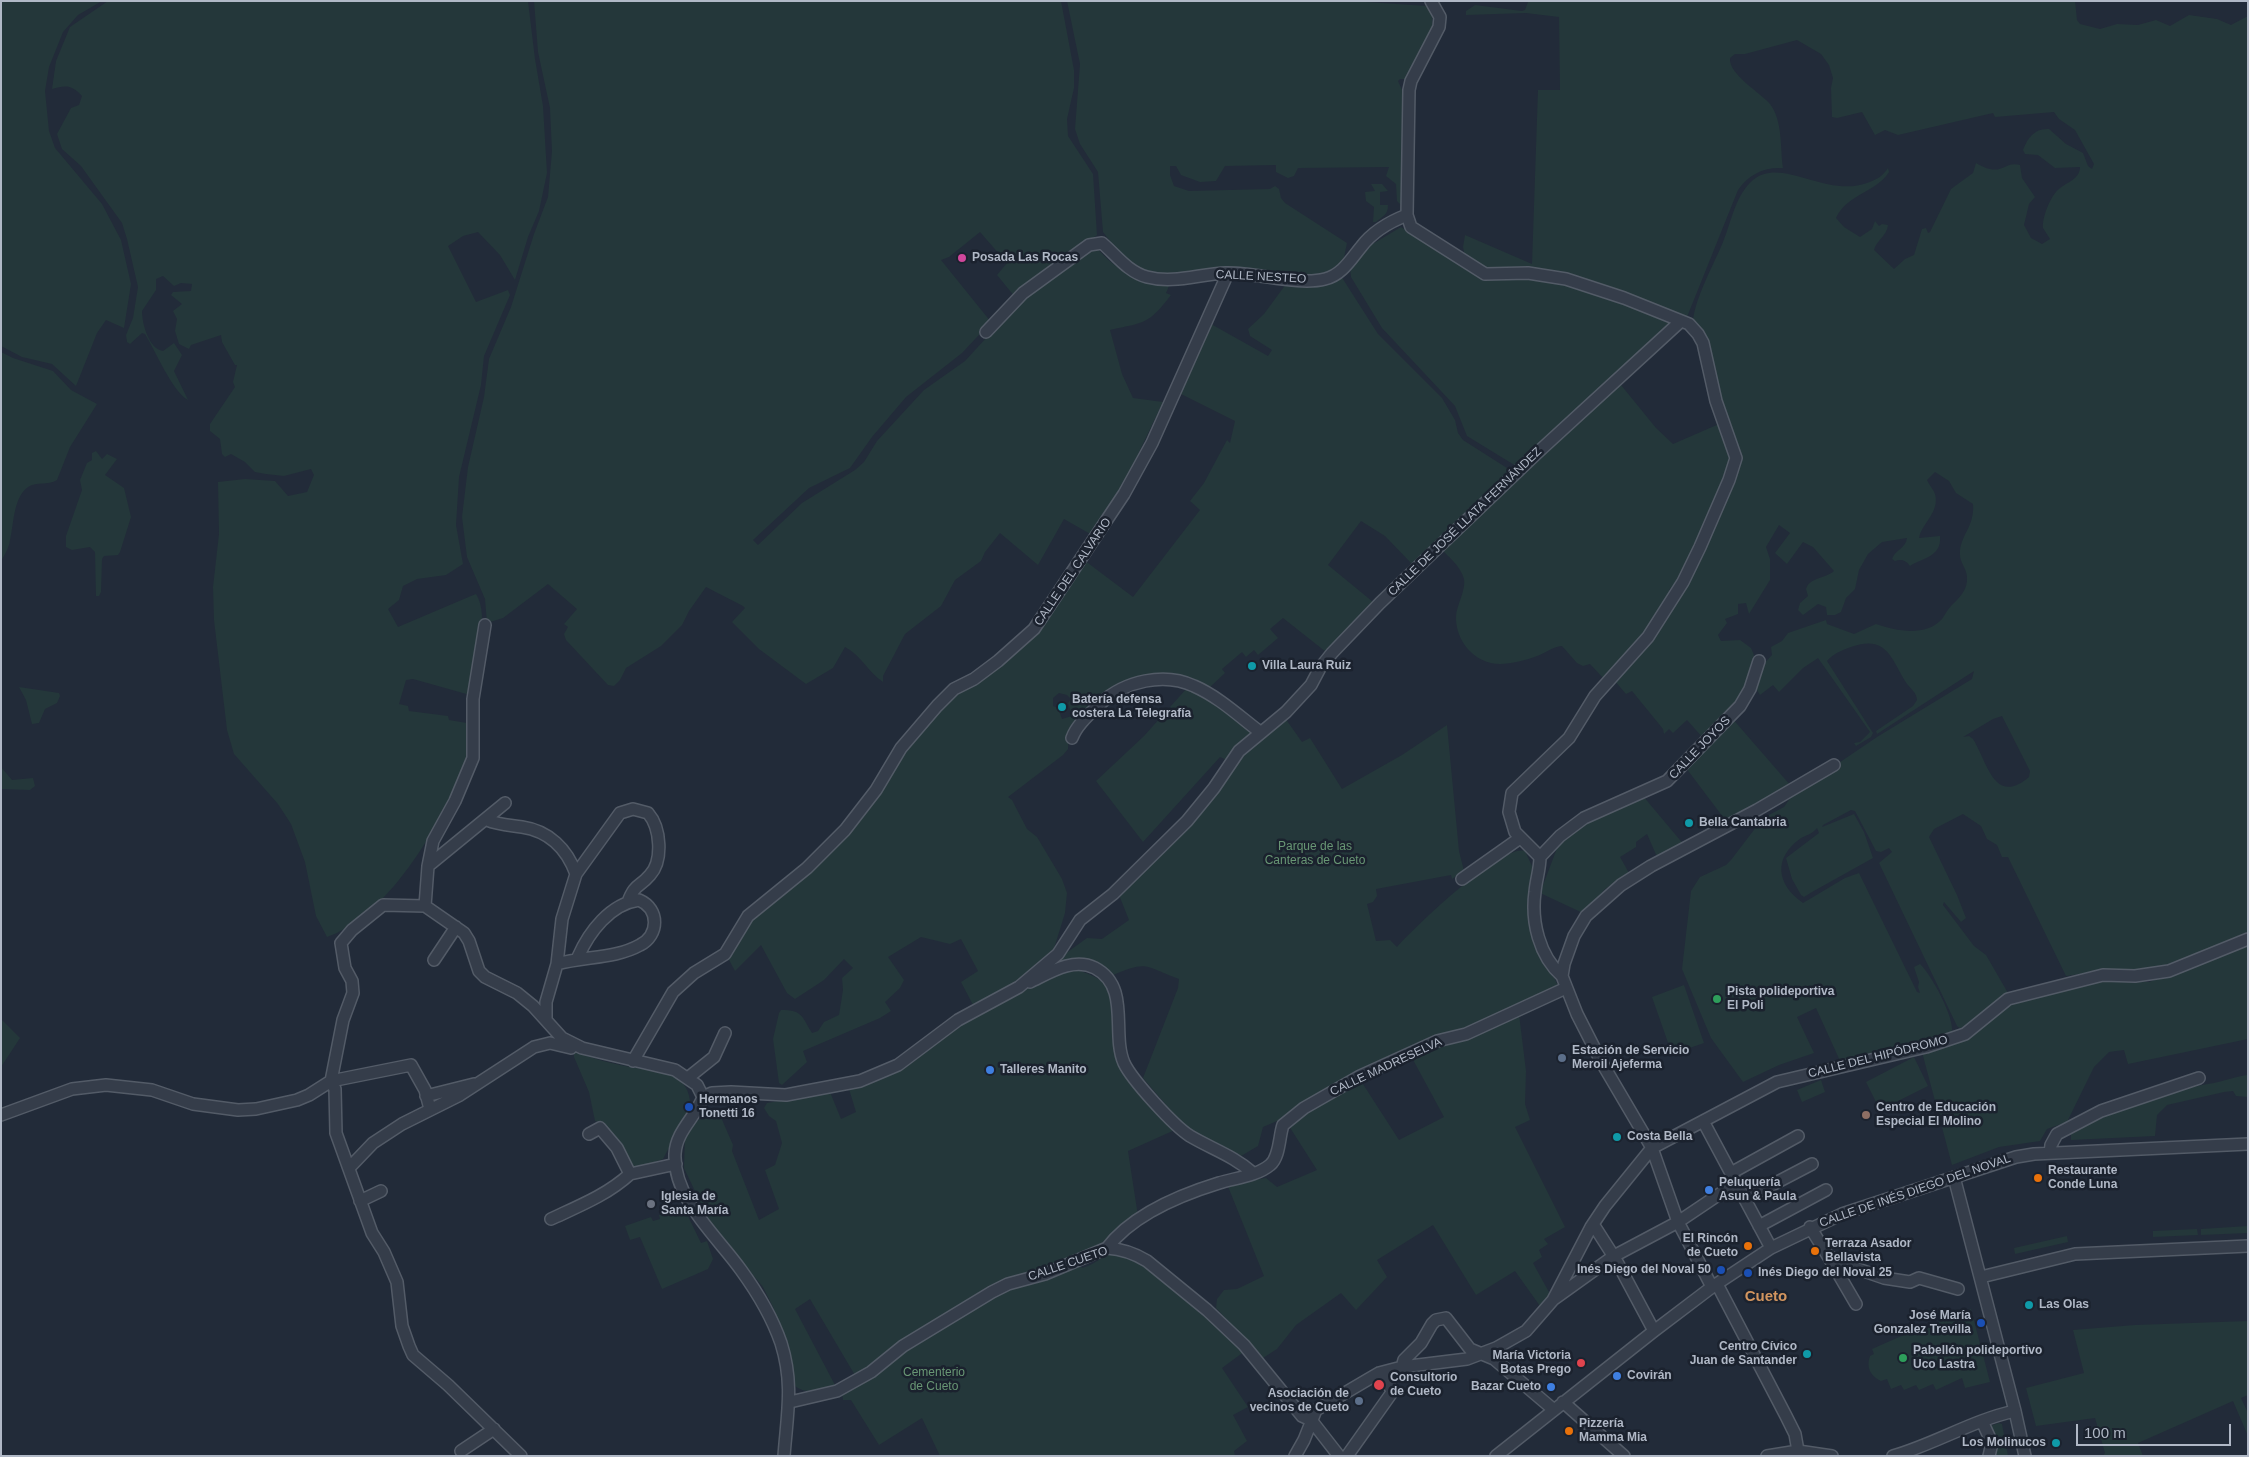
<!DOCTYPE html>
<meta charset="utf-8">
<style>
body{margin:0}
#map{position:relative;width:2249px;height:1457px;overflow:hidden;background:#222b39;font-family:Helvetica,sans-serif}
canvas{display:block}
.frame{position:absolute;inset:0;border:2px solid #b0b8c6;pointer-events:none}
.scale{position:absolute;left:2076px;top:1424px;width:155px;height:22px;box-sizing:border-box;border:2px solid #b0b8c6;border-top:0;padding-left:6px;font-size:15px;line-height:18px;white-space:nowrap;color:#b0b8c6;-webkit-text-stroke:4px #1b222e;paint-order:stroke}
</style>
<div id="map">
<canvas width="2249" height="1457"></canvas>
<div class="frame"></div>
<div class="scale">100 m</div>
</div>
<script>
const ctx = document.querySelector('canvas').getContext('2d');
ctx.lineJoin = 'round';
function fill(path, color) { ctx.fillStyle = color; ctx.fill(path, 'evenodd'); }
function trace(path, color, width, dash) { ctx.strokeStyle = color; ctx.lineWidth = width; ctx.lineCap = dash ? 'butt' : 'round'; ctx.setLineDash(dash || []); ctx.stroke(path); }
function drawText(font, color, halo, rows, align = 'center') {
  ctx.font = font + ' Helvetica,sans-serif'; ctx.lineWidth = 5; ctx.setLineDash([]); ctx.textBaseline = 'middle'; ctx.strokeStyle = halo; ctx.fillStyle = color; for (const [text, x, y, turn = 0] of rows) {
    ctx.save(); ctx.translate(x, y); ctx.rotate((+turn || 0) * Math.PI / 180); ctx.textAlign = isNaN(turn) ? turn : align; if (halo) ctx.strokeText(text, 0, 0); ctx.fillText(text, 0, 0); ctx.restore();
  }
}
fill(new Path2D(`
 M1,1H102L78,15L63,32L49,67L45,91L49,131L55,148L102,204L121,240L131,284L124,328L106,320L97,333L76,386L52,364L22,357L1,346Z
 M108,1H528L535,59L543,106L547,173L539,211L528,237L515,280L500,255L478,232L463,236L448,246L476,302L508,290L510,295L484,356L481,385L459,477L456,525L463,564L446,575L417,579L403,586L399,600L388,609L398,627L471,596L476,594C491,616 474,670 470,695L413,679L406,680L399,704L408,706L409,711L448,716L449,720L467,723C468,736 470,748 467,761C464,780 453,796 443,813C418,858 378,919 327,937L316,916L305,862L291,824L278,804L234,754L227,730L214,620L213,587L219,534L218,482L245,479L275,481L288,496L307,492L314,475L311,469L284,476L266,474L255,472L245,462L231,454L225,457L222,454L220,439L210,431V424L235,387L233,382L237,365H235L222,342L221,335L191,345L189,349L179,344L175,331L177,319L173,311L182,304L171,295L173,292L191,291L192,284L181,283L174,286L163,276L156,279V290L142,311C142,324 149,349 163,351L174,343L182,355L174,371L188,400C172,391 155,350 145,334L142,333L130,344L127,342L126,335L133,318L138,287L127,239L122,223L81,166L62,149L57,134L71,108L79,105L82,96C72,85 66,85 52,89L56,61L70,27Z
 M534,1H1061L1074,70V88L1067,119L1068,136L1093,174L1097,235L1015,297L997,275L1007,263L980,232L949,257L941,260L991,322L962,353L906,397L872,437L850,468L809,488L753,540L758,545L802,503L855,470L864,462L877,441L924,390L965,361L1022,299L1089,249L1096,247C1116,270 1138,283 1169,286L1166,293L1171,295C1148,325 1145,322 1110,330L1122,374L1133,398L1163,402L1117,498L1092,535L1064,519L1038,565L1000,533L985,552L981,561L955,580L941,606L905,634L883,676V682C868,672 861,655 845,647L833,668L806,684L759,649L732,622L745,608L743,606L706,587L689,611L682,625L661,646L626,668L620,680L614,686L608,685L566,640L564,634L568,627L564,624L577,609L548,584L503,618L487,623L485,599L467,557L462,517L468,467L484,397L489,359L511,307L534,234L548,197L552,151L550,108L538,52Z
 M1067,1H1351L1427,6C1444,28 1417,59 1406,79H1400L1398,81L1402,90V206L1397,201L1396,184L1386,176L1389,167L1298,168L1294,176L1288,178L1276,172V165L1225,166L1216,181L1200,182L1181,175L1176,166H1170V175L1174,186L1189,191L1270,189L1275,186L1279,189L1281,198L1285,203L1347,243L1343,262L1324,274L1307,275L1257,271L1166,276L1152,274L1124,259L1103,232L1098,172L1080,144L1075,129L1080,64Z
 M1512,1H2075L2077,20L2080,24L2100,29L2117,24L2138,25L2156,20L2170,26L2189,15L2217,19L2231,25L2248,16V932L2180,960L2147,971L2109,970L2066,976L2008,857H2002L1997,845L1987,839L1981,826L1963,814L1934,829L1929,837L1957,895L1966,918L1961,922L1944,902L1943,905L1974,946L1986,955L2008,993L1961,1029L1957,1026L1879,863L1892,852L1889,848L1881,852L1876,851L1855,811L1851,810L1823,825L1822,827L1854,814L1864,832L1873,858L1812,892L1804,897L1801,895L1792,879L1786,858L1819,833L1817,828C1812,834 1807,835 1801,838C1773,858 1776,884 1803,903L1845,878L1859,873L1917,992L1920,993L1918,987L1919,982L1914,967L1920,964C1931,974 1955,1018 1952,1033L1907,1049L1841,1063L1816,1008L1797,1017L1814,1053L1779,1065L1743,1082L1711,1038L1682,969L1691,891L1700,877L1726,865L1731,860L1763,818L1784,807L1793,794L1877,737L1972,679L1974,671L1877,734L1876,731L1913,706L1917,700C1917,692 1909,688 1905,681C1890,655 1885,635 1851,647C1842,650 1833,654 1827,661L1873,733L1871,737L1856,746L1854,743L1860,742L1870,732L1818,658L1803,668L1779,692L1773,685L1760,695L1755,687L1758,670L1772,655L1771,647L1782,641L1788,633L1826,620L1827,624L1854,634L1876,624C1896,631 1926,637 1942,619C1945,615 1947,610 1951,606C1959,598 1968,590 1967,577C1967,570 1960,562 1960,555C1959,536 1975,527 1973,504L1956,493L1949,481L1935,472L1927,480C1929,485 1934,490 1935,494C1940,512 1922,523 1919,538L1940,536C1942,557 1922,558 1910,566C1906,560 1901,559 1895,561L1892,559C1895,550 1906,548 1907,538L1882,542L1868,554L1859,570L1855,589L1846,598L1841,612L1835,615H1827L1826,607L1818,604L1803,615L1798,610L1800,603L1808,596L1806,589C1810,577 1825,579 1834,571L1813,547L1803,542L1787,564L1775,553L1790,533L1779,525L1766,547L1770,559V580L1749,614L1746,603L1738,604V614L1725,619L1727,623L1718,635L1721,641L1740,640L1751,648L1754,655L1743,697L1703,738L1687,720L1673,733L1669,729L1664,734L1663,729L1632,691L1626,694L1614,680L1671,611L1684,589L1717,522L1740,463L1725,417L1707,337L1693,320C1696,296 1714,264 1723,242C1732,220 1735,196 1753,180C1781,156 1826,198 1867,183C1876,180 1883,176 1888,168L1889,172C1877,192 1847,194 1836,218L1844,227L1860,237L1872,229L1875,221L1879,226L1882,224L1888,225C1887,236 1876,241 1874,250L1894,269L1905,259L1914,255L1922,229L1926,228L1928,233L1930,232L1951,189L1973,173L1976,163C2003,179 2003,160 2020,165L2022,178L2035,197L2029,204L2024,225L2031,238L2042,244L2050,239L2043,228C2042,217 2051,195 2059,189C2067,182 2080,179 2080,167L2055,168L2038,155L2025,154L2023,150C2028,137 2035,128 2049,129L2066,144L2083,153L2088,166L2092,169L2094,164L2075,130L2059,119L2054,112L1995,117L1993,113L1898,135L1885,130L1875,135L1862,112L1837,118L1832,117L1831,88L1833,78L1829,65L1821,54L1797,40L1745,54H1735L1730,58C1728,74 1761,93 1770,104C1783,121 1780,147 1783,168C1764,167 1749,174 1738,190L1687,317C1641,301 1597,281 1549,270C1515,262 1501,280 1465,257L1463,247L1465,235L1532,264L1538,90H1560L1559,17L1526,13L1466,15V11L1475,5L1522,11L1525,10L1528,2ZM2002,716L2030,771L2029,777C1994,807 1987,761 1973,739L1969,736L1963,737L1993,719Z
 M1371,184H1382L1388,191L1380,192V205H1388C1388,215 1383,216 1376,222H1373L1374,207L1366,201L1365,192L1375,191Z
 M1401,227L1467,269L1543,278L1625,301L1674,322L1516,466L1467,436L1455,406L1382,328L1351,277L1350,267L1371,245Z
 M1341,276L1378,334L1442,398L1455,420L1458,433L1463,440L1507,468L1509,472L1412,564L1385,536L1361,521L1328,565L1373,602L1326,652L1283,618L1270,629L1278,638L1258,655L1254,650L1246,657L1242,652L1222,669L1225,673L1209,688L1130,682L1069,733L1068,749L1063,755L1008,797L1012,800L1027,829L1037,837L1062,879L1067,893L1065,913L1052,955L992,998L973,1005L961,982L978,971L961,939L950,944L921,937L888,957L904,980L900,988L885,1002L891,1011L880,1018L803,1051L807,1062L782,1085L779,1083L773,1039L779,1013L781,1010C803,1010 802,1017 812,1033L818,1031L824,1022L839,1015L843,990L842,978L853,968L844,959L824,980L795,999L787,993L761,945L735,971L728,958L756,914L833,848L905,750L954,693L1011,653L1084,560L1133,597L1200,510L1190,501L1204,483L1227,440L1230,443L1235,421L1179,393L1211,324L1268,356L1272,350L1250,336L1248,329L1264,314L1286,284ZM1059,693L1067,695L1071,699L1068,703L1072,716L1062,719L1058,708L1053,706V698Z
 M1,352L13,358L53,371L71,390L97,404L70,447L57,480C48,486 37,481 28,487C13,498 14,524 10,540C9,548 5,554 1,561Z
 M1621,385L1656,428L1673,444L1719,424L1729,453V468L1706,520L1699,541L1684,572L1669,590V595L1647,629L1604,679L1590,664L1583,666L1577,663L1562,646C1552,647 1546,653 1537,656C1527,660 1511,664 1500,664C1475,664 1455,641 1456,616C1457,604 1466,590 1464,579C1461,567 1449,557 1441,549Z
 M96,451L102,459L107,454L117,459L105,475L124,488L131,517L120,552L118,555L104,556L102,559L101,592L99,596H96L95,552L90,547L72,550L66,547V536L82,490L80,480L87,463L92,460V453Z
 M19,687L59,693L60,696L57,703L45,709L39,723L32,724L26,700Z
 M1188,687L1200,691L1254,733L1227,760L1220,757L1143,842L1096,781L1144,736Z
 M1731,717L1791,786L1726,821L1686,768Z
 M1285,718L1302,742L1310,738L1342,789L1402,755L1447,725L1459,851L1464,871L1452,879L1451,875L1376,889L1377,896L1373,902L1367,904L1376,941L1390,940L1397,947C1415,927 1501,844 1525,851L1532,866L1531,927L1558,986L1464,1030L1410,1047L1375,1063L1284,1118L1263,1127L1258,1146L1241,1156L1184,1126L1143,1078L1178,988L1179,979C1143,966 1149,960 1111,976L1097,966L1040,972L1087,938L1102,939L1129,920L1119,895L1245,751Z
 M1,767L12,780L33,778L35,786L30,790L1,789Z
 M1643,796L1685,846L1658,859L1647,834L1636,842V847L1620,857L1629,873L1605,889L1585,914L1540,893L1559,843L1571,830Z
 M2248,944V1039L2128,1064L2124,1050L2109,1052L2094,1067L2067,1122L2047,1129L2040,1141L1999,1147L1952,1165L1922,1052L1970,1038L2008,1005L2108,979L2149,982L2218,958Z
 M1070,968C1145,987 1097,1023 1120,1067C1129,1083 1163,1114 1177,1129L1128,1151L1138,1216L1100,1247L1007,1281L856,1377L810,1299L795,1309L836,1387C822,1390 806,1396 794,1385L783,1334L773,1307L763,1287L711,1225L684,1168L685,1135L694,1123L717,1108L733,1145L732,1151L759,1220L779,1209L765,1170L775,1165L782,1143L776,1121L769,1116L764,1108L767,1103L830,1092L841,1119L856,1112L849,1089L861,1087L900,1070L916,1060L925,1048L952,1028L1026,988Z
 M1684,985L1704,1043L1672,1054L1652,997Z
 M1519,1014L1526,1071L1525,1104L1530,1120L1515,1127L1565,1227L1544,1239L1548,1244L1539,1250L1542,1257L1533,1263L1550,1294L1540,1306L1515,1271L1476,1295L1433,1225L1377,1260L1387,1277L1356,1310L1341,1293L1296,1325L1277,1349L1263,1358L1216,1308L1217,1299L1224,1290L1237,1289L1264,1276L1227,1184L1266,1178L1277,1187L1317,1170L1287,1123L1361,1081L1399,1140L1444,1117L1411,1056Z
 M1,1019L20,1038L1,1067Z
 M574,1052C592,1058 612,1064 631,1067C654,1072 687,1070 690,1101H688L686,1108L689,1109L663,1159L632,1170L601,1123L595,1121L589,1092L574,1057Z
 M1914,1057L1928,1086L1880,1110L1866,1082Z
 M2248,1075V1097L2236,1096L2233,1091L2224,1092L2167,1105L2157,1115L2155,1136L2071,1140V1134C2114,1109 2165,1091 2214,1083C2225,1081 2236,1076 2248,1075Z
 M1821,1080L1825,1092L1802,1102L1797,1090Z
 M684,1208L701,1243L707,1241L713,1259L708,1269L662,1289L640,1237L630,1240L625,1226L651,1217L653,1221L660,1219L659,1215Z
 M2248,1226V1233L2201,1235V1229Z
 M2197,1229L2198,1235L2153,1237V1231Z
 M2067,1236L2068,1242L2015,1254L2014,1248Z
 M1115,1253L1137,1258L1206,1315L1245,1351L1222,1368L1248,1407L1233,1415L1247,1441L1234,1451L1235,1456H940L922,1418L879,1445L851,1400H843L842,1394C879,1378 909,1346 942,1324C983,1297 1032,1280 1077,1262L1082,1268C1095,1265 1102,1255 1115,1253Z
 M1971,1309L1990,1382L1965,1388L1962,1378L1936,1390L1933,1384L1919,1390L1916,1385L1904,1390L1901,1385L1891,1389L1887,1379L1881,1381C1870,1376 1866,1367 1870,1356L1874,1354L1872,1349L1933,1322L1934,1324L1947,1319L1946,1316Z
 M2248,1321V1395L2241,1398L2248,1413V1436L2233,1401L2138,1443L2143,1456H2103L2105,1453L2095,1418L2036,1426L2026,1388L2084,1373L2073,1330L2135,1325Z
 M1999,1423L2002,1424L2008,1456H1994L1987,1427Z`), '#24373a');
const minor = new Path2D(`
 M1431,1L1440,17L1439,27L1411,81L1409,90L1407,215L1411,227L1485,274L1528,273L1566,279L1624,298L1689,324L1698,334L1703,343L1716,401L1736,458L1729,480L1700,547L1683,582L1648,637L1595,696L1569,738L1512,793L1509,812L1515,832L1540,857C1540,869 1536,880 1535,892C1531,921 1539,956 1562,976
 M986,332L1023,293L1089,245L1102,243C1116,255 1128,272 1147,277C1174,284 1199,274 1226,273C1255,272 1298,286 1325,279C1342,275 1351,259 1361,247C1373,231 1389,222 1407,215
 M1072,738C1077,724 1091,713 1101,703C1125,681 1164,672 1194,686C1219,697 1239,716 1260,732
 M487,820C499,825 509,825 522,827C549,831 567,849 576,874L562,919L557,964L546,1002V1020
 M1540,857L1560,836L1584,818L1667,781L1740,706L1750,689L1759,661
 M428,866L433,841L455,801L473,758V699L485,625
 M576,874L620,813L633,809L648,813C661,828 663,861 650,875C639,888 635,883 628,902
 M1462,879L1520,838
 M425,906L428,866L505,803
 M434,960L456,927
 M557,964C584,956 615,959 640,945C659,935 660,909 639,900C610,904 589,932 578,957
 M1030,982C1049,973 1073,957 1095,968C1131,987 1111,1033 1124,1063C1132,1080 1174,1126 1190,1136C1212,1149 1234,1156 1253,1173
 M633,1061L673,992L694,973L725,954L748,916L807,868L845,830L876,790L901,748L937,706L954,689L974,679L998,661L1034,629L1124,494L1152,443L1228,273
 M689,1077L714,1057L725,1033
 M426,1096L474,1084
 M703,1097L712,1093L731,1092L786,1095L860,1081L898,1065L958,1020L1019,987L1058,954L1080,920L1113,894L1187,821L1214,788L1239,751L1286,712L1311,685L1320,668L1332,653L1380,603L1536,454L1681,321
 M1,1115L72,1089L106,1085L152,1090L193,1104L238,1110L256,1109L297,1100L309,1095L331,1081L411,1065L425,1090L430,1109
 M1703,1121L1771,1248
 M589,1134L600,1128L617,1148L630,1174L676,1164
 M2050,1153L2051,1145L2057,1134L2101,1111L2199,1078
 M350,1167L373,1143L402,1124L460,1095L534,1047L550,1043L571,1048
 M1731,1173L1798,1136
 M1954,1177L2015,1411L2025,1456
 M1745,1199L1812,1164
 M360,1201L381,1191
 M551,1219C579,1206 607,1195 630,1174
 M1593,1224L1616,1260L1654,1331
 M1759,1226L1826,1190
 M1810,1227L1828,1256L1852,1267L1884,1278L1910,1282L1919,1278L1958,1289
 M1107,1248C1132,1215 1180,1195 1219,1183C1235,1178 1257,1176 1270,1165C1280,1157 1279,1136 1283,1125L1304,1108L1360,1076L1437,1041L1466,1034L1566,988
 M1828,1256L1856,1304
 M1981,1277L2075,1254L2248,1246
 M1717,1284L1786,1416L1795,1434L1798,1451
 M1712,1287L1678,1222L1652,1148L1602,1063L1577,1014L1562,976L1564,964L1574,936L1586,916L1621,885L1651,866L1757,810L1834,765
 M1554,1299L1614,1256L1678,1222L1736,1183
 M1402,1367L1404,1360L1421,1343L1432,1324L1436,1320L1446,1318L1470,1349L1494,1359L1554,1410
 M790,1402L837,1391L871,1372L903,1346L992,1292L1008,1284L1045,1274L1107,1248C1122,1249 1134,1253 1147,1261L1207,1310L1244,1345L1302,1416L1311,1420L1339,1456
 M1563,1402L1624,1456
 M1982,1421L1992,1443L1989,1456
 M461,1451L494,1429
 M521,1456L448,1385L413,1355L409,1346L402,1326L397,1282L384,1252L372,1233L336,1133L335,1089L331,1081L343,1020L353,993L352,981L345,968L341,943L352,930L383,905L425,906L464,933L469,941L479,971L485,977L517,993L533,1006L562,1038L582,1048L675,1070L697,1085L703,1097C696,1117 676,1131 675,1154C673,1199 717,1236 741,1270C757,1292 772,1317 781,1343C794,1384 787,1415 784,1456
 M1295,1456L1304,1440L1316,1410L1367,1380L1379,1373L1402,1367L1467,1359L1496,1348L1526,1331L1553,1300L1591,1227L1605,1206L1652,1148L1777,1082L1926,1047L1965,1034L2008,999L2103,975L2135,976L2169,971L2248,939
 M1347,1456L1393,1391L1379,1373
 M1496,1456L1654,1331L1712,1287L1771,1248L1842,1214L2016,1157L2034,1154L2248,1144
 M1767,1456L1798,1451L1832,1456
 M1893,1456C1935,1444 1973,1420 2015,1411`);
trace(minor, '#535b67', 14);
trace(minor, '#353d4a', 11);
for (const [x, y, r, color] of [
 [962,258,5,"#d1479c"],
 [1252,666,5,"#0f9aa8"],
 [1062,707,5,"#0f9aa8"],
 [1689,823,5,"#0f9aa8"],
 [1717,999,5,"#2e9e5b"],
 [1562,1058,5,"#5c6f8a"],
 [990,1070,5,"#3f7fe0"],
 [689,1107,5,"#1a4fb4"],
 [1866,1115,5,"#8d6e63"],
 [1617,1137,5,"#0f9aa8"],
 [2038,1178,5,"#e8710a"],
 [1709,1190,5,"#3f7fe0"],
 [651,1204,5,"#6b7280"],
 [1748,1246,5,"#e8710a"],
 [1815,1251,5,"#e8710a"],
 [1721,1270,5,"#1a4fb4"],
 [1748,1273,5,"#1a4fb4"],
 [2029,1305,5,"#0f9aa8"],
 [1981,1323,5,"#1a4fb4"],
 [1807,1354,5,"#0f9aa8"],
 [1903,1358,5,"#2e9e5b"],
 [1581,1363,5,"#e0444e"],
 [1617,1376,5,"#3f7fe0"],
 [1379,1385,6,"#e0444e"],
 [1551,1387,5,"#3f7fe0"],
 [1359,1401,5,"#5c6f8a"],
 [1569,1431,5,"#e8710a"],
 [2056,1443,5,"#0f9aa8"]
]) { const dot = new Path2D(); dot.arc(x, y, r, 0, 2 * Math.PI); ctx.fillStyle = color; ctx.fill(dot); trace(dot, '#1b222e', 2); }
drawText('bold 12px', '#b0b8c6', '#1b222e', [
 ["Posada Las Rocas",972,258],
 ["Villa Laura Ruiz",1262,666],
 ["Batería defensa",1072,700],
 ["costera La Telegrafía",1072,714],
 ["Bella Cantabria",1699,823],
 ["Pista polideportiva",1727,992],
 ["El Poli",1727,1006],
 ["Estación de Servicio",1572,1051],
 ["Meroil Ajeferma",1572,1065],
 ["Talleres Manito",1000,1070],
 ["Hermanos",699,1100],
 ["Tonetti 16",699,1114],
 ["Centro de Educación",1876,1108],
 ["Especial El Molino",1876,1122],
 ["Costa Bella",1627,1137],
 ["Restaurante",2048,1171],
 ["Conde Luna",2048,1185],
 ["Peluquería",1719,1183],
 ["Asun & Paula",1719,1197],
 ["Iglesia de",661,1197],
 ["Santa María",661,1211],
 ["El Rincón",1738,1239,"right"],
 ["de Cueto",1738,1253,"right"],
 ["Terraza Asador",1825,1244],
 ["Bellavista",1825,1258],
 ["Inés Diego del Noval 50",1711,1270,"right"],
 ["Inés Diego del Noval 25",1758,1273],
 ["Las Olas",2039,1305],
 ["José María",1971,1316,"right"],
 ["Gonzalez Trevilla",1971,1330,"right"],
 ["Centro Cívico",1797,1347,"right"],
 ["Juan de Santander",1797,1361,"right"],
 ["Pabellón polideportivo",1913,1351],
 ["Uco Lastra",1913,1365],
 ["María Victoria",1571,1356,"right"],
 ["Botas Prego",1571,1370,"right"],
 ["Covirán",1627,1376],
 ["Consultorio",1390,1378],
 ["de Cueto",1390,1392],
 ["Bazar Cueto",1541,1387,"right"],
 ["Asociación de",1349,1394,"right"],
 ["vecinos de Cueto",1349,1408,"right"],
 ["Pizzería",1579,1424],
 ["Mamma Mia",1579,1438],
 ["Los Molinucos",2046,1443,"right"]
], 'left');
drawText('12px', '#b0b8c6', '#1b222e', [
 ["CALLE NESTEO",1261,277,3],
 ["CALLE DE JOSÉ LLATA FERNÁNDEZ",1465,522,-44],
 ["CALLE DEL CALVARIO",1073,572,-56],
 ["CALLE JOYOS",1700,748,-46],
 ["CALLE DEL HIPÓDROMO",1878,1057,-14],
 ["CALLE MADRESELVA",1386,1067,-25],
 ["CALLE DE INÉS DIEGO DEL NOVAL",1915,1191,-19],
 ["CALLE CUETO",1068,1264,-19]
]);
drawText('12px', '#689674', '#1b222e', [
 ["Parque de las",1315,847],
 ["Canteras de Cueto",1315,861],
 ["Cementerio",934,1373],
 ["de Cueto",934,1387]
]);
drawText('bold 15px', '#d2955f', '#1b222e', [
 ["Cueto",1766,1297]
]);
</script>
